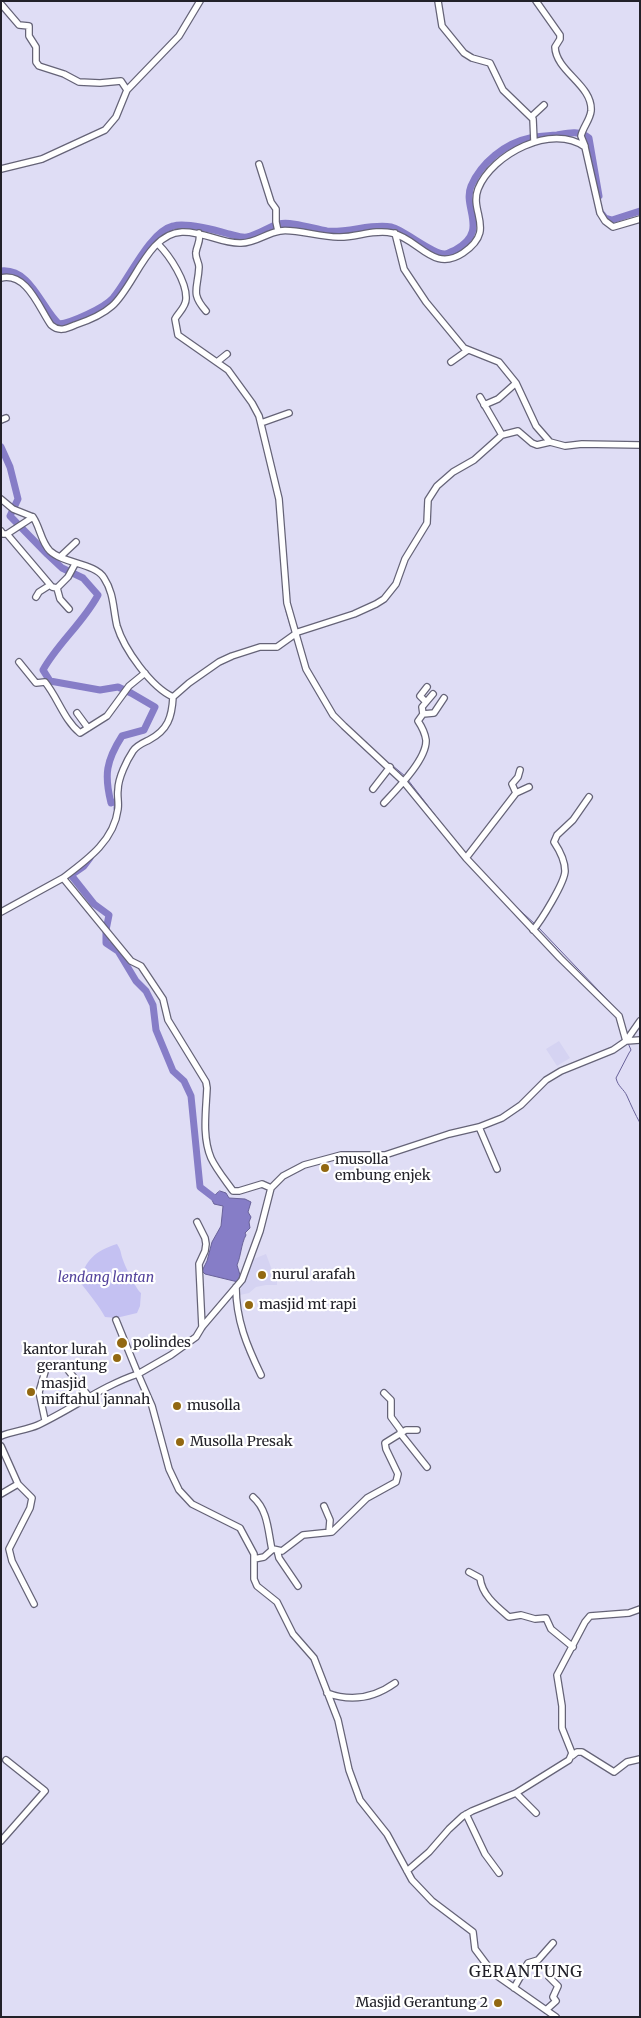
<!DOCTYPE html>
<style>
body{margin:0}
#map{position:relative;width:641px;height:2018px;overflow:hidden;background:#dfddf5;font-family:Merriweather,serif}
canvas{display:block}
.frame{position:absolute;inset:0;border:2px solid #222129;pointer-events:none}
</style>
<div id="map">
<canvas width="641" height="2018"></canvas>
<div class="frame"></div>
</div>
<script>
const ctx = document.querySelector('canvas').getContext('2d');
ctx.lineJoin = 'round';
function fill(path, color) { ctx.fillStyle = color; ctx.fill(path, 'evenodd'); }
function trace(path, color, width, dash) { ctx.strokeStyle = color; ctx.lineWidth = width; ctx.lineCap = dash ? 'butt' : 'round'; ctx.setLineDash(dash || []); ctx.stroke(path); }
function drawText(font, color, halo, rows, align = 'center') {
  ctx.font = font + ' Merriweather,serif'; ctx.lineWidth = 4.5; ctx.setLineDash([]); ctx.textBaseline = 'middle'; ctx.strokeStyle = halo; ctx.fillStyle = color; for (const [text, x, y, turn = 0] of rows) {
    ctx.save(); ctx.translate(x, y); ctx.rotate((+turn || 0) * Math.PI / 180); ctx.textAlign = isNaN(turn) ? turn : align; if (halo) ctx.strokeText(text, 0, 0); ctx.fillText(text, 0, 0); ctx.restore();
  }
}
fill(new Path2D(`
 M559,1041L570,1058L557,1066L546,1049Z
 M266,1254L272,1270L277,1272V1285H266L256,1287L249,1293L240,1295L242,1283L251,1260Z`), '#d5d3f2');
fill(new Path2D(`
 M117,1244C122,1252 120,1252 123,1260C125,1266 136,1289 141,1293L140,1306L137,1313L116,1318L105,1317C98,1304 89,1294 80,1282C85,1260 95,1251 117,1244Z`), '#c4c1f2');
const water = new Path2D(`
 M220,1191L226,1193L229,1198L245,1199L251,1202L248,1212L251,1217L249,1222L250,1228L245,1233L246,1235C241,1244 241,1256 237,1265L240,1275L238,1282L205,1274L202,1271L207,1261L212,1242L221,1226L223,1206L214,1204L212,1200L216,1194Z`);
fill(water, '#867dc7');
trace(water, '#686198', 1);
trace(new Path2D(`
 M180,283L183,291
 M286,611L291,628
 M393,766L405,776
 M408,780L442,824
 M514,905L535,924
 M538,927L618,1011
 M628,1043L631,1050L629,1053L616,1078C618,1087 624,1089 627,1096C631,1105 635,1114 640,1123`), '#686198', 1);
trace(new Path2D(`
 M602,214L605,218L612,220L640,211
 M1,271C31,268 41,308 59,324C71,323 104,308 113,298C128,281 149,232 173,226C187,222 215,230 229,234C234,235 241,238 247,237C258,235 268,227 279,224C291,221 314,229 327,231C348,233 373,223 391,227C406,231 433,255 445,254C448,254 452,251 455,250C490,231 462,208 471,186C481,163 505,143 530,138C539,136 548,136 557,135C568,133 579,130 589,138L599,196
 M1,447L10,467L18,499L10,516L47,554L62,568L83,578L98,595C83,623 58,643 43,670L50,681L100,690L118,687L131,693L155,707L144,730L122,736C106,761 104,775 111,803L118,801L117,808
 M90,858L84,866L71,875L94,904L109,915L106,930V943L118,951L136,981L146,991L153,1005L156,1030L173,1071L184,1081L191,1096L200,1187L213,1197`), '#867dc7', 7);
const minor = new Path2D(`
 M438,1L442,26L464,53L472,58L490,63L503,90L533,119L534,142
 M536,1L560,35V39L555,47C556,72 593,85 591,111C590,120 583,127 581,136L585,146
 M1,4L19,25L29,26V36L36,47V62L39,66L64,74L79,82L100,83L121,81L127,90
 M531,117L544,105
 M259,164L271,202L276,209V222L278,231
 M1,169L42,159L105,130L116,117L127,90L179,36L200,1
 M199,233C201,241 197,245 196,252C195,258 199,262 199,267C198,289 190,293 206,311
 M395,233L404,269L426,302L464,348L499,362L516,383L536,426L550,442
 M158,244C170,256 187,282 186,299C186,307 178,313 175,319L178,335L228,370L252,403L259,416L279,499L287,603L306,669L333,715L344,726L403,781L466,858L560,958L619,1016L626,1041
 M1,278C27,272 39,308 51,325C59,332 66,329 75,325C87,321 102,315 112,306C134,287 148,233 182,232C203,231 222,244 241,243C256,243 266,233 280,231C293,228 323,238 340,237C357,237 375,229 392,233C419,239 433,273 463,253C497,230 469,213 478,189C492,154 552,123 585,147L600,213L605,221L613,227L640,219
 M217,362L227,354
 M451,362L468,350
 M480,397L502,435
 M484,405L498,399L516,383
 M1,420L6,418
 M261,423L289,413
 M1,499L13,509L33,517C40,527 41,542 50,551C64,564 95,563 104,578C114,593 113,609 117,626C124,649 151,687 173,697C172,717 168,730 149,740C143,743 137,745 133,751C127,760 118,778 118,790C117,796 119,802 118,809C114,841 87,860 63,878
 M1,531L3,534H7L52,587L57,588L68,577L75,564
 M7,534L33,517
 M60,557L76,542
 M57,588L60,599L69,609
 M36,597L39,592L50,585
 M19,662L36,683L45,682C58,698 64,720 80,733L107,716L129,686L145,673
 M173,697L189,683L219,662L232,656L260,647H277L298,632L354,614L376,604L384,599L396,584L405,559L427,523L428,500L437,486L453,472L474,460L502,435L518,431L532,443L537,445L550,442L565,446L582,444L640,445
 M426,702L420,696L427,687
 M77,713L88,728
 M423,714L434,713L444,698
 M373,789L390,767
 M516,793L512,784L518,777L520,770
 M384,803C397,789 427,759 426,740C425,733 422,727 418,721L423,714L422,707L433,694
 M466,858L516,793L529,787
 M1,912L63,878L131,961L141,966L163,999L168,1020L206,1082L207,1088C206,1111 202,1137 211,1158C216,1169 226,1181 233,1191H239L262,1184L271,1188L260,1231L242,1280L202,1327L196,1337L171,1355L138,1374L116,1320
 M533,930C541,921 565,882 565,871C565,860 560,851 554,842L557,835L573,820L589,797
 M626,1041L640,1040
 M479,1127L497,1169
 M271,1188L283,1176L304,1165L341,1155H385L449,1134L479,1127L502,1118L521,1105L546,1080L561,1071L613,1050L626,1041L640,1021
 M197,1222L205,1238L206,1244L205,1251L199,1264L202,1327
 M236,1287C236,1320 247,1346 261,1375
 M68,1370L90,1398
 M384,1393L391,1400V1417L402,1432
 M45,1420L39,1392L47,1365
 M400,1433L427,1467
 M1,1436C13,1431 27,1430 38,1425C72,1409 104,1385 138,1374L152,1406L169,1469L179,1490L192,1504L240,1528L254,1554V1579L257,1586L277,1602L293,1634L314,1658L338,1720L349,1770L360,1800L387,1834L412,1880L432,1901L473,1932L475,1949L493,1973L556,2017
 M1,1446L18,1484L32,1498L30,1508L9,1549L12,1561L34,1604
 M1,1494L18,1484
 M253,1497C268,1510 268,1531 272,1550
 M324,1506L330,1520L329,1532
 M277,1550L279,1558L298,1586
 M254,1559L264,1557L273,1549L282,1551L303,1535L332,1532L367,1498L396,1482L398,1474L386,1449L385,1443L406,1430H417
 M469,1572L480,1578C482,1595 496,1606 509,1617L521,1615L535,1619L546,1618L551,1629L573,1647
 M327,1693C351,1702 374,1698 395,1683
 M572,1756L577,1752H582L614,1772L627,1762L640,1759
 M516,1793L536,1813
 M466,1814L485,1854L499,1873
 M1,1841L45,1791L6,1760
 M407,1871L429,1852L449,1829L463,1816L472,1811L516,1793L569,1760L572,1753L562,1728V1706L557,1675L585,1622L590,1616L629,1613L640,1609
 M514,1988L528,1963L538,1960L553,1943
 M546,2010L556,2001L553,1997L558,1986L549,1977L552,1970`);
trace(minor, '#656377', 8);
trace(minor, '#fff', 5.5);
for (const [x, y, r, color] of [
 [325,1168,5,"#926811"],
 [262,1275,5,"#926811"],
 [249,1305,5,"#926811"],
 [122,1343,6,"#926811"],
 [117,1358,5,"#926811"],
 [31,1392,5,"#926811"],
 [177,1406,5,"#926811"],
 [180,1442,5,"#926811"],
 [498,2003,5,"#926811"]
]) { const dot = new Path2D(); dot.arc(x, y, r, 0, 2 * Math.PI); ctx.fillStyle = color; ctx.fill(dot); trace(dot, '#fff', 2); }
drawText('14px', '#222129', '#fff', [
 ["musolla",335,1160],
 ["embung enjek",335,1176],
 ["nurul arafah",272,1275],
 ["masjid mt rapi",259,1305],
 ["polindes",133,1343],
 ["kantor lurah",107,1350,"right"],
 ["gerantung",107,1366,"right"],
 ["masjid",41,1384],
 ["miftahul jannah",41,1400],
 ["musolla",187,1406],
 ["Musolla Presak",190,1442],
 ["Masjid Gerantung 2",488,2003,"right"]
], 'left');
drawText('italic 14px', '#54439c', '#fff', [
 ["lendang lantan",106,1278]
]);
ctx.letterSpacing = '1px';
drawText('16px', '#222129', '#fff', [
 ["GERANTUNG",526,1972]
]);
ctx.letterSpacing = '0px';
</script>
